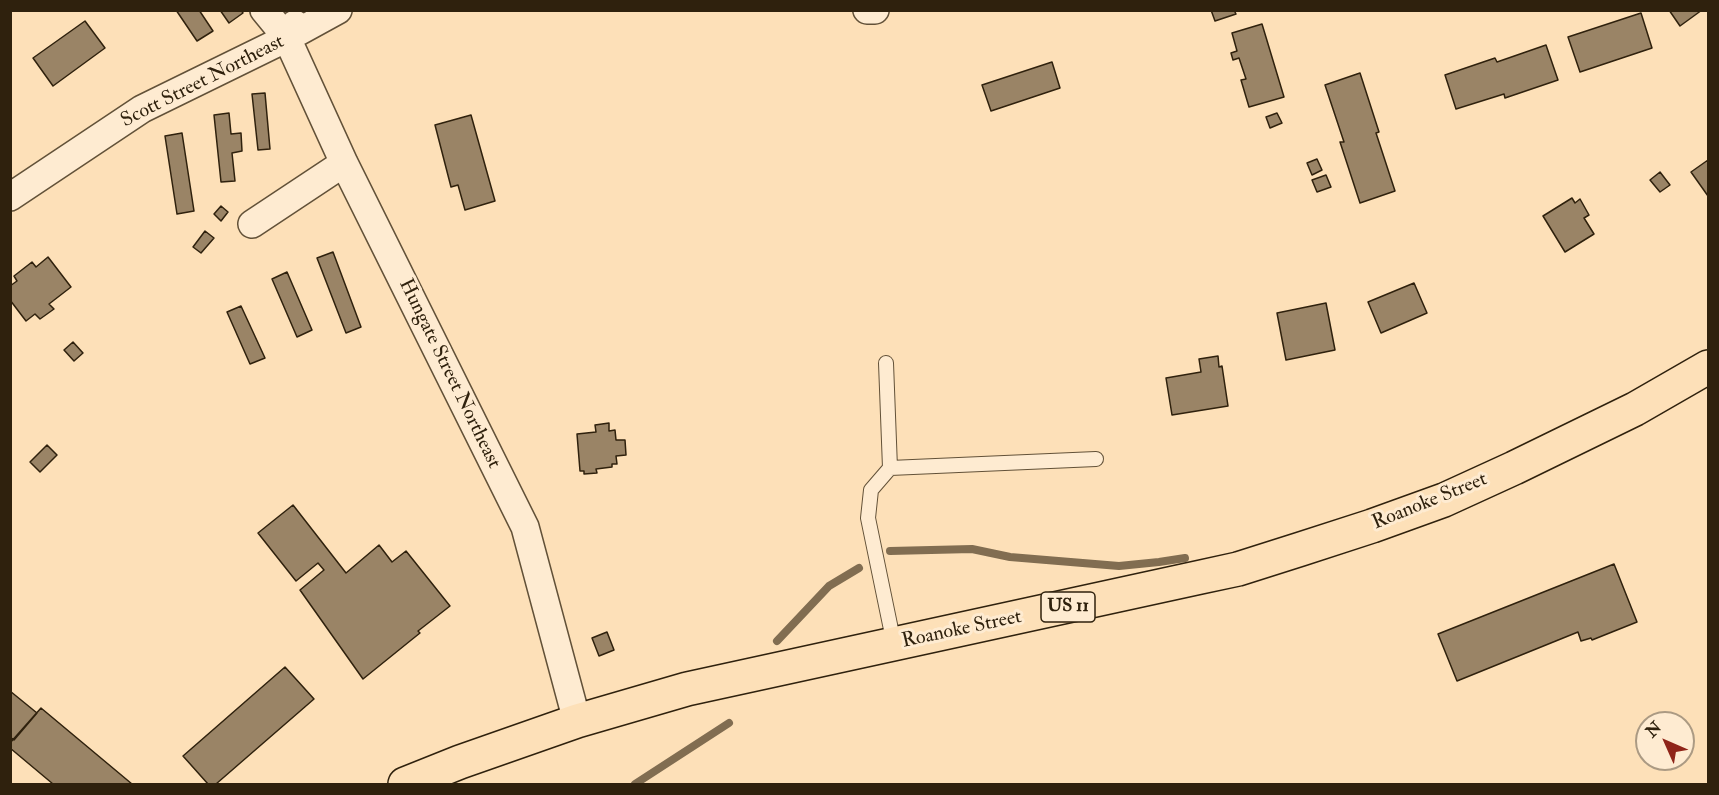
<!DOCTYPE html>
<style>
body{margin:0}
#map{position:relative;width:1719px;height:795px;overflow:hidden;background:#fde0b8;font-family:"IM FELL Double Pica",serif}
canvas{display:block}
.frame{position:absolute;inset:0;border:12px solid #2f210d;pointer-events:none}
.north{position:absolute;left:1635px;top:711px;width:60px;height:60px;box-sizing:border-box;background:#feebd1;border:2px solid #ab9a83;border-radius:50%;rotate:315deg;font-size:16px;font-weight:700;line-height:24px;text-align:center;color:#2f210d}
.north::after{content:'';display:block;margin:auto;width:21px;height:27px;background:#8f2418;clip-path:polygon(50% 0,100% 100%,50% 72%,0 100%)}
</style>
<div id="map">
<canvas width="1719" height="795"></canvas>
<div class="frame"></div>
<div class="north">N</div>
</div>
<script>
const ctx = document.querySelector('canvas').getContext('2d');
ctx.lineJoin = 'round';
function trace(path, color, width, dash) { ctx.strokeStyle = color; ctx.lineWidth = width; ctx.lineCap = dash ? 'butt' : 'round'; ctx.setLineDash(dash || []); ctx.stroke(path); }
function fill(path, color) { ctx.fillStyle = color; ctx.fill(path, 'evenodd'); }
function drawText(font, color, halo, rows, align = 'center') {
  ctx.font = font + ' "IM FELL Double Pica",serif'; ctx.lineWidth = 6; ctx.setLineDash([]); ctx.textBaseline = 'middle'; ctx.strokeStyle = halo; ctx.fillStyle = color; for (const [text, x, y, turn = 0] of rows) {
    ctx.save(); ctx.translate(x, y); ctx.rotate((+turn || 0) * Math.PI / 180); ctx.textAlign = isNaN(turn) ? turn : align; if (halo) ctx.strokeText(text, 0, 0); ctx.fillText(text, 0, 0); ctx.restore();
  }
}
trace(new Path2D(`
 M890,551L972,549L1010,557L1119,566L1159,562L1185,558
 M777,641L829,586L859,568
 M635,784L729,723`), '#816d51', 8);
const building = new Path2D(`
 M176,10H199L213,31L197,41Z
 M220,10H241L243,13L229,23Z
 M1211,10H1234L1236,14L1215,21Z
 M1669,10H1702L1680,26Z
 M1641,13L1652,48L1580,72L1568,37Z
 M85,21L105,48L53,86L33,58Z
 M1262,24L1284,97L1249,107L1241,80L1246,79L1239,58L1233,60L1231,53L1237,51L1232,33Z
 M1546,45L1558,80L1505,98L1504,94L1456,109L1445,75L1495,58L1497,62Z
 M1052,62L1060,88L991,111L982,85Z
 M1360,73L1379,132L1376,133L1395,191L1360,203L1340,142H1344L1325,85Z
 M265,93L270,149L258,150L252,94Z
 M229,113L231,134L241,133L242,151L232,153L235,181L221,182L214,115Z
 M1277,113L1282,123L1270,128L1266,117Z
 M471,115L495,201L465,210L458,185L451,187L435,125Z
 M182,133L194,211L177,214L165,136Z
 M1317,159L1322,170L1312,175L1307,163Z
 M1708,160V196L1691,172Z
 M1660,172L1670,185L1660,192L1650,180Z
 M1326,175L1331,187L1317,192L1312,180Z
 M1572,198L1575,203L1580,199L1589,215L1584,218L1594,234L1565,252L1543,216Z
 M221,206L228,212L221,221L214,214Z
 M205,231L214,238L201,253L193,247Z
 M333,252L361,327L346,333L317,258Z
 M48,257L71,287L49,304L54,309L40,319L35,314L26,321L10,300V286L17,281L14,276L32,262L36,267Z
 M287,272L312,330L297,337L272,279Z
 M1414,283L1427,313L1381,333L1368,302Z
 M1326,303L1335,350L1286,360L1277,313Z
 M241,306L265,358L250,364L227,312Z
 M73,342L83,353L74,361L64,350Z
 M1218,356L1219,367L1222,366L1228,406L1172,415L1166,378L1201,372L1199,359Z
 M609,423V431L615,430L616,440H625L626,455L616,456L617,464H612V467L596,469L597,473L584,474V471H580L577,434L596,432L595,425Z
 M47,445L57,455L40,472L30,462Z
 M293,505L346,573L379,545L392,562L406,551L450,606L418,631L420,633L410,641L363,679L300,590L324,570L318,563L296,581L258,533Z
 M1614,564L1637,622L1592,640L1591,638L1581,641L1578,632L1457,681L1438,634Z
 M607,632L614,650L599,656L592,638Z
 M285,667L314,699L216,784H208L183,756Z
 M10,691L37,713L14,740L10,737Z
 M41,708L132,784H53L10,748V743Z`);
fill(building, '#9a8466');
trace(building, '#2f210d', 1.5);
const lane = new Path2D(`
 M886,363L890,468L871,490L868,518L894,644
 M890,468L1096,459`);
const street = new Path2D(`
 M264,10L287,38L295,24
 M867,10H875
 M287,38L344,163L525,527L577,721
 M10,197L142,109L287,38L338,10
 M252,224L344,163`);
const primary = new Path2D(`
 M405,784L460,762L577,721L687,689L1201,577L1238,569L1301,549L1372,526L1444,500L1514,468L1635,409L1708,367`);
trace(lane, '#625138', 16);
trace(street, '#625138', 30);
trace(primary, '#2f210d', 36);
trace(lane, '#feebd1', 14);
trace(street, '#feebd1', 27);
trace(primary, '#fde0b8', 33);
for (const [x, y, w] of [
 [1068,607,54]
]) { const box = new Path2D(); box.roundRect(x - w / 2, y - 15, w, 30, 4.5); ctx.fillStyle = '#feebd1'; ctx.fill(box); trace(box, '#2f210d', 1.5); }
drawText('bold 18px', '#2f210d', null, [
 ["US 11",1068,607]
]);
drawText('20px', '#2f210d', '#feebd1', [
 ["Scott Street Northeast",203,82,-27],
 ["Hungate Street Northeast",449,374,64],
 ["Roanoke Street",1430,502,-22],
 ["Roanoke Street",962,630,-12]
]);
</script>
